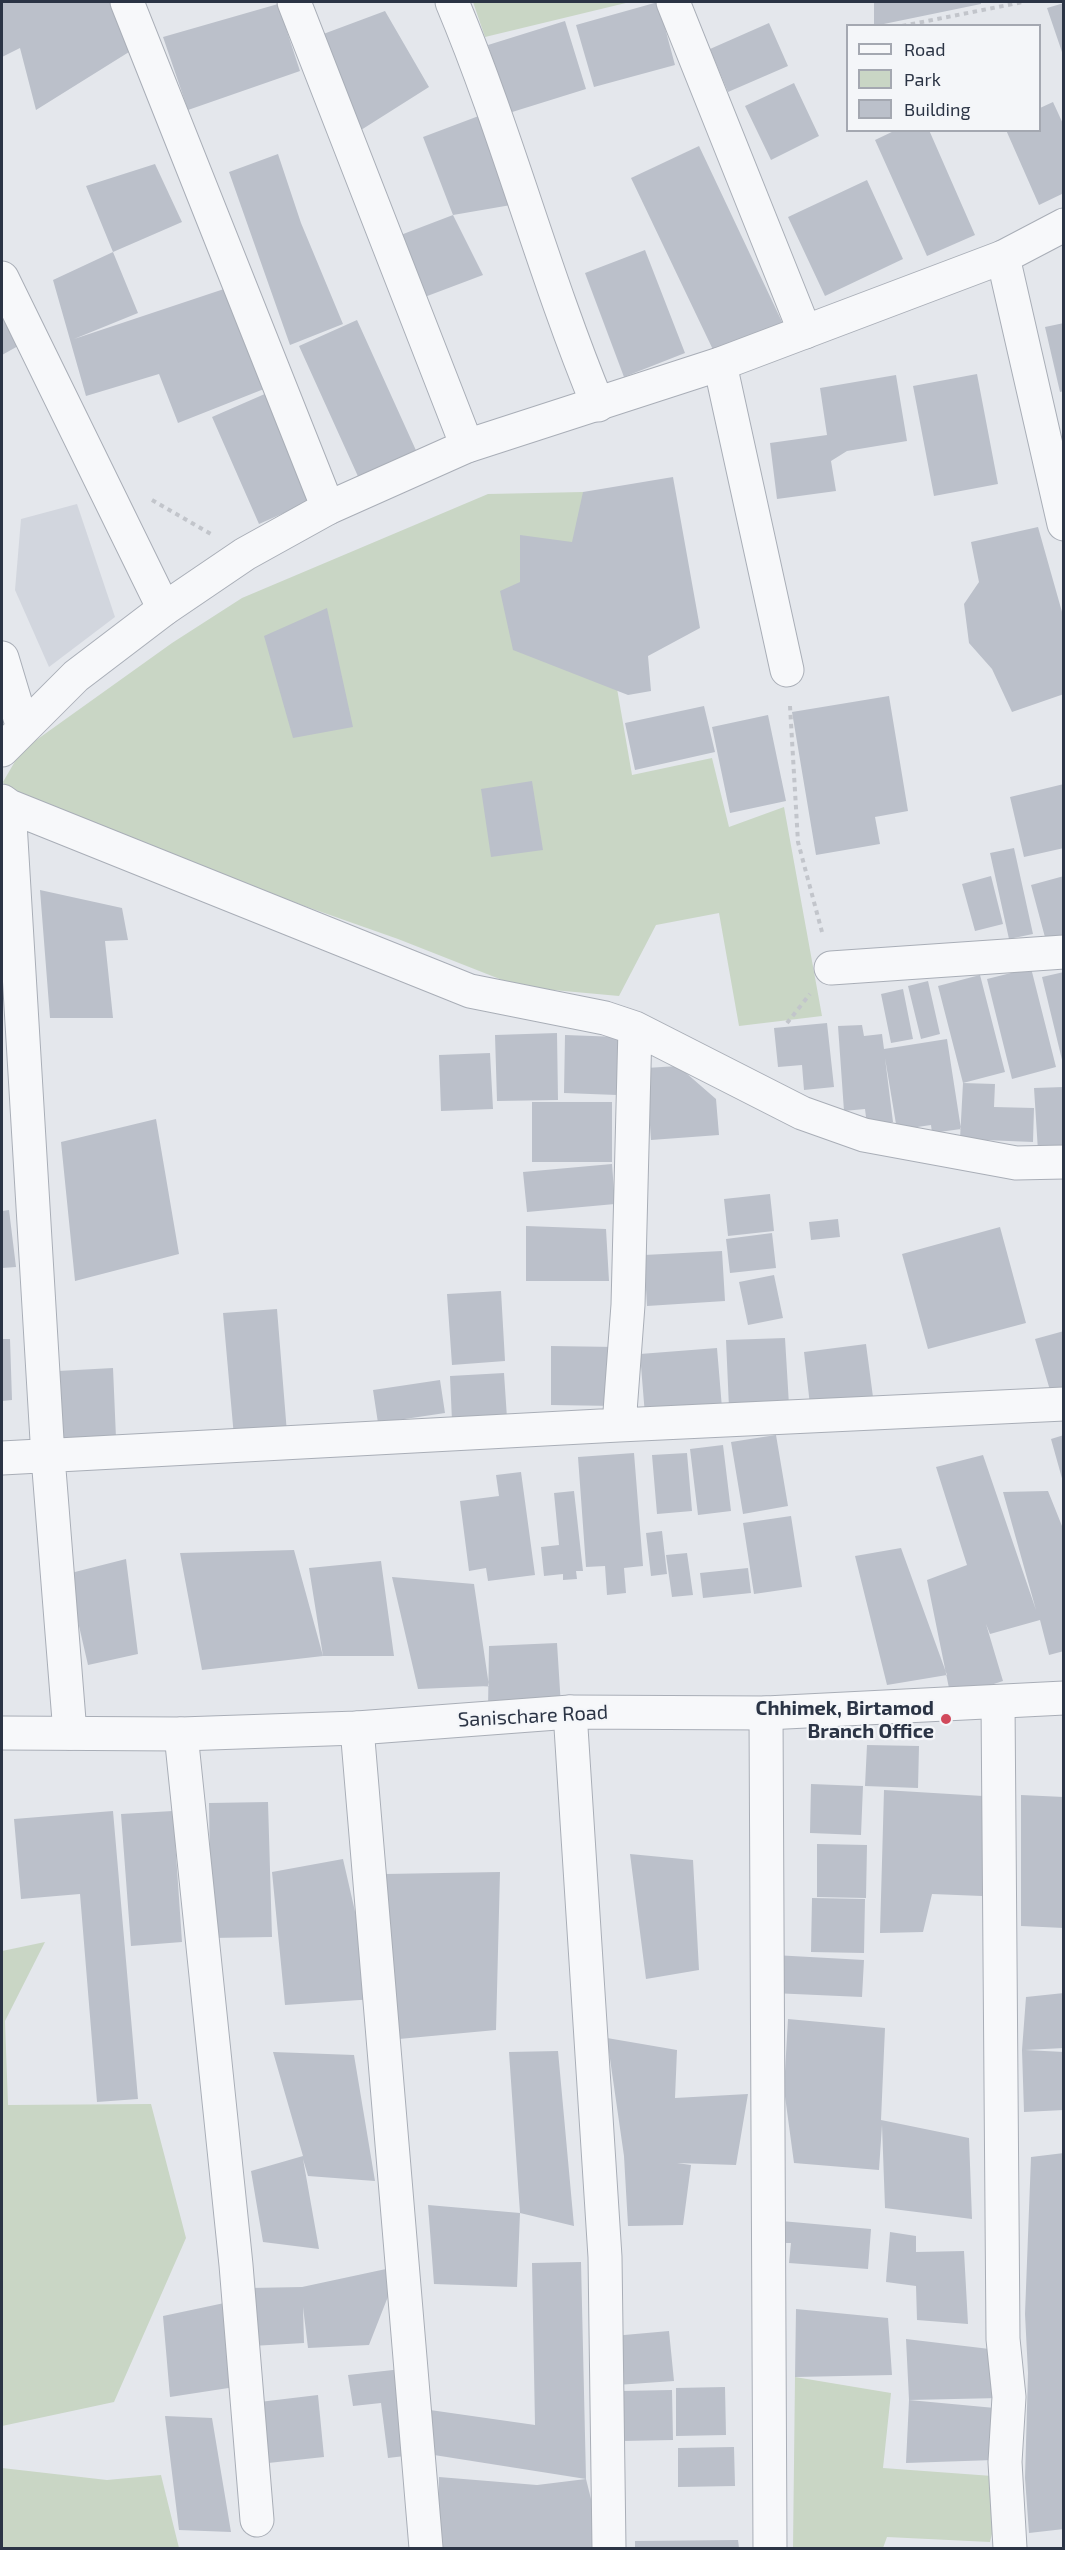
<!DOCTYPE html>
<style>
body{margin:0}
#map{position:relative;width:1065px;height:2550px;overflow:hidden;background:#e4e7ec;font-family:"Exo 2",sans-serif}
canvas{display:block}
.frame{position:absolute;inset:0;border:3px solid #2b3445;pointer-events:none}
.legend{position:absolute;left:846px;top:24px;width:195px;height:108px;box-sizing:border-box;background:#f4f6f9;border:2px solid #a4a8b1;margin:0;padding:8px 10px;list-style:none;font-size:18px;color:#2b3445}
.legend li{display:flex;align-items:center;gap:12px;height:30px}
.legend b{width:30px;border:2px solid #a4a8b1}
</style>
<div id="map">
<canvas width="1065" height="2550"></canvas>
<div class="frame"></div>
<ul class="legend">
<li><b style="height:8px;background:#f7f8fa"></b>Road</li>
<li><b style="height:16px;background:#c9d6c5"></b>Park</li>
<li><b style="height:16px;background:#bbc0ca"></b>Building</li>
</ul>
</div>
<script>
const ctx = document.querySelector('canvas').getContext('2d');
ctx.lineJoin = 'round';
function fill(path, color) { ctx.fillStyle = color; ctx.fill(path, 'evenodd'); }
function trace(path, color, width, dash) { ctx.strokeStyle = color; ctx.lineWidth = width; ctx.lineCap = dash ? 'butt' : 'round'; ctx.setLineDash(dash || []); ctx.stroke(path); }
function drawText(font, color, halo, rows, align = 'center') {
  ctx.font = font + ' "Exo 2",sans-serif'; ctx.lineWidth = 4.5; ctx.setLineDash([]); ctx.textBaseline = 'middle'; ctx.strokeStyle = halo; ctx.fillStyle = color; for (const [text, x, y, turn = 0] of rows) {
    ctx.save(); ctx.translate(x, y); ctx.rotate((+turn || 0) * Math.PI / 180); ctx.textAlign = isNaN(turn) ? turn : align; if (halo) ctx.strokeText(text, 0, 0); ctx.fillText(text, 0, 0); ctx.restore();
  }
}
fill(new Path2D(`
 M77,504L115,617L49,667L15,590L21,519Z`), '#d2d6de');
fill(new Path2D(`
 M473,2H630L485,37Z
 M583,492L632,775L712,758L729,827L784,807L822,1016L739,1026L719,913L656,925L619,996L520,987L398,939L15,804L3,782L21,751L172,643L242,598L488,494Z
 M45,1942L5,2021L8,2105L151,2104L186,2238L114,2402L2,2426V1951Z
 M795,2377L891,2393L883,2468L1006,2477L990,2542L887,2537L883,2548H793Z
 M2,2468L107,2480L161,2475L179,2548H2Z`), '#c9d6c5');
fill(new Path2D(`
 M2,2H117L137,47L36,110L20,48L2,57Z
 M658,2L675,65L594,87L576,25Z
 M874,2H981V4L874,26Z
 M1064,3V55H1063L1047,8Z
 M278,4L300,71L188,110L163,37Z
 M385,11L429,87L361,130L318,36Z
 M565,21L586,89L509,113L488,45Z
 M769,23L788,66L728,92L710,49Z
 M794,83L819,136L771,160L745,106Z
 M1053,102L1064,126V193L1039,205L1006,130H1040V108Z
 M484,114L511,205L453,215L423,137Z
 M896,130H929L975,235L927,256L875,140Z
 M699,146L783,324L716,356L631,178Z
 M278,154L301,223L343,324L290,345L229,172Z
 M155,164L182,222L113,252L86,186Z
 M867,180L903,259L825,296L788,217Z
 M453,215L483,275L422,298L398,236Z
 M645,250L685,353L624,377L585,273Z
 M113,252L138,313L74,339L230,287L269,387L178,423L159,374L86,396L53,280Z
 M2,293L27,341L2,355Z
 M357,320L419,457L361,483L299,346Z
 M1064,323V391L1060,392L1045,327Z
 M977,374L998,484L934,496L913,386Z
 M896,375L907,441L847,451L831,461L836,491L777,499L770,443L827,435L820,388Z
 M267,393L313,500L259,524L212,417Z
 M673,477L700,628L648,656L651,691L628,695L513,650L500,591L520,582V535L572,542L583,492Z
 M1038,527L1064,619V694L1012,712L992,669L969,643L964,604L979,582L971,542Z
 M327,608L353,727L293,738L264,636Z
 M889,696L908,811L875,817L880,844L816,855L792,712Z
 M704,706L715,752L635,770L625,723Z
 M768,715L786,801L730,813L712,727Z
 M532,781L543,850L491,857L481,789Z
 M1064,784V848L1024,857L1010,797Z
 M1014,848L1033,934L1009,939L990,853Z
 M991,876L1003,924L975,931L962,884Z
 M1064,876V936L1046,941L1031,885Z
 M40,890L122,908L128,940L105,941L113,1018H50Z
 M1031,968L1056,1067L1012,1079L987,979Z
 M1064,972V1064H1063L1042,977Z
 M980,975L1005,1072L963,1083L938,986Z
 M928,981L940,1034L921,1039L908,986Z
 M903,989L913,1039L891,1043L881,994Z
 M827,1023L834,1087L804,1090L802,1065L778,1067L774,1028Z
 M862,1025L864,1036L882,1034L884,1049L947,1039L961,1129L932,1133L931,1125L897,1130L885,1058L893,1122L867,1125L865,1109L844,1111L838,1026Z
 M557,1033L558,1100L497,1101L495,1035Z
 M565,1035L619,1037L617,1095L564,1093Z
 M490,1053L493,1109L441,1111L439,1055Z
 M678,1066L716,1099L719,1135L651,1140L646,1068Z
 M963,1083L995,1084L994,1107L1034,1108L1033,1142L960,1139Z
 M1064,1087V1150L1038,1151L1034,1088Z
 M532,1102H612V1162H532Z
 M156,1119L179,1254L75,1281L61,1142Z
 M612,1164L615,1204L527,1212L523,1172Z
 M770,1194L774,1231L728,1236L724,1199Z
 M9,1210L16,1267L2,1268V1211Z
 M838,1219L840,1237L811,1240L809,1222Z
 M526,1226L606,1229L609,1281H526Z
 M1000,1227L1026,1323L928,1349L902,1254Z
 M772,1233L776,1268L730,1273L726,1239Z
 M722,1251L725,1301L647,1306L644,1255Z
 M774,1275L783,1318L748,1325L739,1282Z
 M501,1291L505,1361L452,1365L447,1294Z
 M277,1309L287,1433L234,1437L223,1313Z
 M1064,1331V1419L1059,1421L1035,1339Z
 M785,1338L789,1405L729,1408L726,1340Z
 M2,1339H10L12,1400L2,1401Z
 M866,1344L873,1397L810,1405L804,1352Z
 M551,1346L616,1347V1406L551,1405Z
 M717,1348L722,1408L645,1415L640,1354Z
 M113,1368L116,1438L61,1441L58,1371Z
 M504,1373L507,1418L452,1421L450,1376Z
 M440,1380L445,1413L378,1423L373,1390Z
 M776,1435L788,1506L743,1514L731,1442Z
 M1064,1435V1482H1063L1051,1439Z
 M723,1445L731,1511L698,1515L690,1449Z
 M634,1453L643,1566L624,1568L626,1593L607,1595L605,1566L586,1567L578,1457Z
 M687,1453L692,1511L657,1514L652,1455Z
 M983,1455L1036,1610L1003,1492L1048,1491L1064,1531V1651L1049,1655L1040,1620L990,1634L986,1624L1003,1681L951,1698L927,1580L967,1565L936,1467Z
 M521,1472L535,1575L488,1581L486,1568L469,1571L460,1501L499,1496L496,1475Z
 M574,1491L583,1571H576L577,1579L563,1580V1574L544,1576L541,1547L559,1545L554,1493Z
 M791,1516L802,1587L754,1594L743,1523Z
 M662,1531L667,1574L651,1576L646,1533Z
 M901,1548L947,1675L887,1685L855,1556Z
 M294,1550L323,1656L309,1568L381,1561L394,1656H323L202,1670L180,1553Z
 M687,1553L693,1595L672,1597L666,1555Z
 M126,1559L138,1654L88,1665L67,1574Z
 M748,1568L751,1593L703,1598L700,1573Z
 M392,1577L474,1584L489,1686L418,1689Z
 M557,1643L561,1706L488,1709L489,1646Z
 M867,1745L919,1746L918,1788L865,1786Z
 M811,1784L863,1786L861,1835L810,1833Z
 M884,1790L983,1796L982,1896L932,1894L923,1932L880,1933Z
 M1021,1795L1064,1797V1928L1021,1926Z
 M268,1802L272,1937L211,1938L209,1803Z
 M113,1811L138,2099L97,2102L80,1894L21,1899L14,1819Z
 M173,1811L182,1942L131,1946L121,1814Z
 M817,1844L867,1845L866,1898L817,1897Z
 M630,1854L693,1860L699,1970L646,1979Z
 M343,1859L375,1999L285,2005L272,1872Z
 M500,1872L496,2030L399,2039L385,1874Z
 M812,1898L865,1899L864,1953L811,1952Z
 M774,1955L864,1960L862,1997L772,1993Z
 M1064,1993V2048L1025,2050L1064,2052V2110L1024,2112L1022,2050L1026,1997Z
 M788,2019L885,2028L881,2120L969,2138L972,2219L885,2208L882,2125L879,2170L794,2163L784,2089Z
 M607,2038L677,2050L675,2098L748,2094L736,2165L677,2163L691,2165L683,2225L628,2226L624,2156Z
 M558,2051L574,2226L520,2213L509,2052Z
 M273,2052L354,2055L375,2181L308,2176L303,2159L319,2249L263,2242L251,2171L303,2156Z
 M1064,2153V2529L1029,2533L1025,2478L1028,2373L1025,2314L1031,2157Z
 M428,2205L520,2213L517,2287L434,2284Z
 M781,2221L871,2229L868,2269L789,2263L791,2243H779Z
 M890,2232L916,2236V2252L964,2251L968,2324L917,2320L916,2286L886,2282Z
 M581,2262L586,2479L603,2547L437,2548L439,2477L537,2485L586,2479L434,2455L430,2410L535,2425L532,2263Z
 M400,2266L369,2345L308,2348L303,2307L304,2343L252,2346L249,2288L302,2287Z
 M229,2302L235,2387L170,2397L163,2316Z
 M796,2309L888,2318L892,2375L795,2377Z
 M669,2331L674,2381L617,2385L613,2336Z
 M906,2339L998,2350L1000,2398L909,2400Z
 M402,2369L413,2455L388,2458L381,2403L353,2406L348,2375Z
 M725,2387L726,2435L676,2436V2388Z
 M672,2390L673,2440L622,2441L620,2391Z
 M318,2395L324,2457L259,2464L251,2403Z
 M909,2400L995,2408L994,2460L906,2463Z
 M165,2416L212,2418L231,2532L179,2530Z
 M734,2447L735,2486L678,2487V2448Z
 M738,2540L739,2548H635V2541Z`), '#bbc0ca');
const minor = new Path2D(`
 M127,2L328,508
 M294,2L467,446
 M452,2C507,133 543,272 598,405
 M673,2L805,332
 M1003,257L1064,524
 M2,278L164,609
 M720,364L787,670
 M2,658L23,728
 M2,801L9,806L470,991L605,1018L635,1028L802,1113L864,1135L1016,1163L1064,1162
 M9,806L48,1457L70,1733
 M831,968L1064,952
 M619,1425L628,1305L635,1028
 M2,1458L619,1425L1064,1404
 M998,1702L1003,2339L1009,2397L1005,2462L1010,2548
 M570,1712L605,2257L609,2548
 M766,1713L770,2548
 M357,1728L426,2548
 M181,1734L236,2265L257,2520`);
const tertiary = new Path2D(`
 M2,750L76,676L164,609L245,554L328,508L467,446L720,364L1003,257L1064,225
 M2,1733L181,1734L357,1728L570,1712L766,1713L1064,1698`);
trace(minor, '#a9aeb7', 35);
trace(tertiary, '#a9aeb7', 35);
trace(new Path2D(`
 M902,26L1023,2
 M152,500L211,534
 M790,706L798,842L822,932
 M787,1023L810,994`), '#c2c5cb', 4, [4.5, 4.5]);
trace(minor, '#f7f8fa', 33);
trace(tertiary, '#f7f8fa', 33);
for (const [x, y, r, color] of [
 [946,1719,6,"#d1495b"]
]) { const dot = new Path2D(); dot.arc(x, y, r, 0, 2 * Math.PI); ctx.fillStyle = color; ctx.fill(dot); trace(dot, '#f4f6f9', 2); }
drawText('bold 20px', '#2b3445', '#f4f6f9', [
 ["Chhimek, Birtamod",934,1708],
 ["Branch Office",934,1731]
], 'right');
drawText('20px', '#2b3445', '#f4f6f9', [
 ["Sanischare Road",533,1716,-3]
]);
</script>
